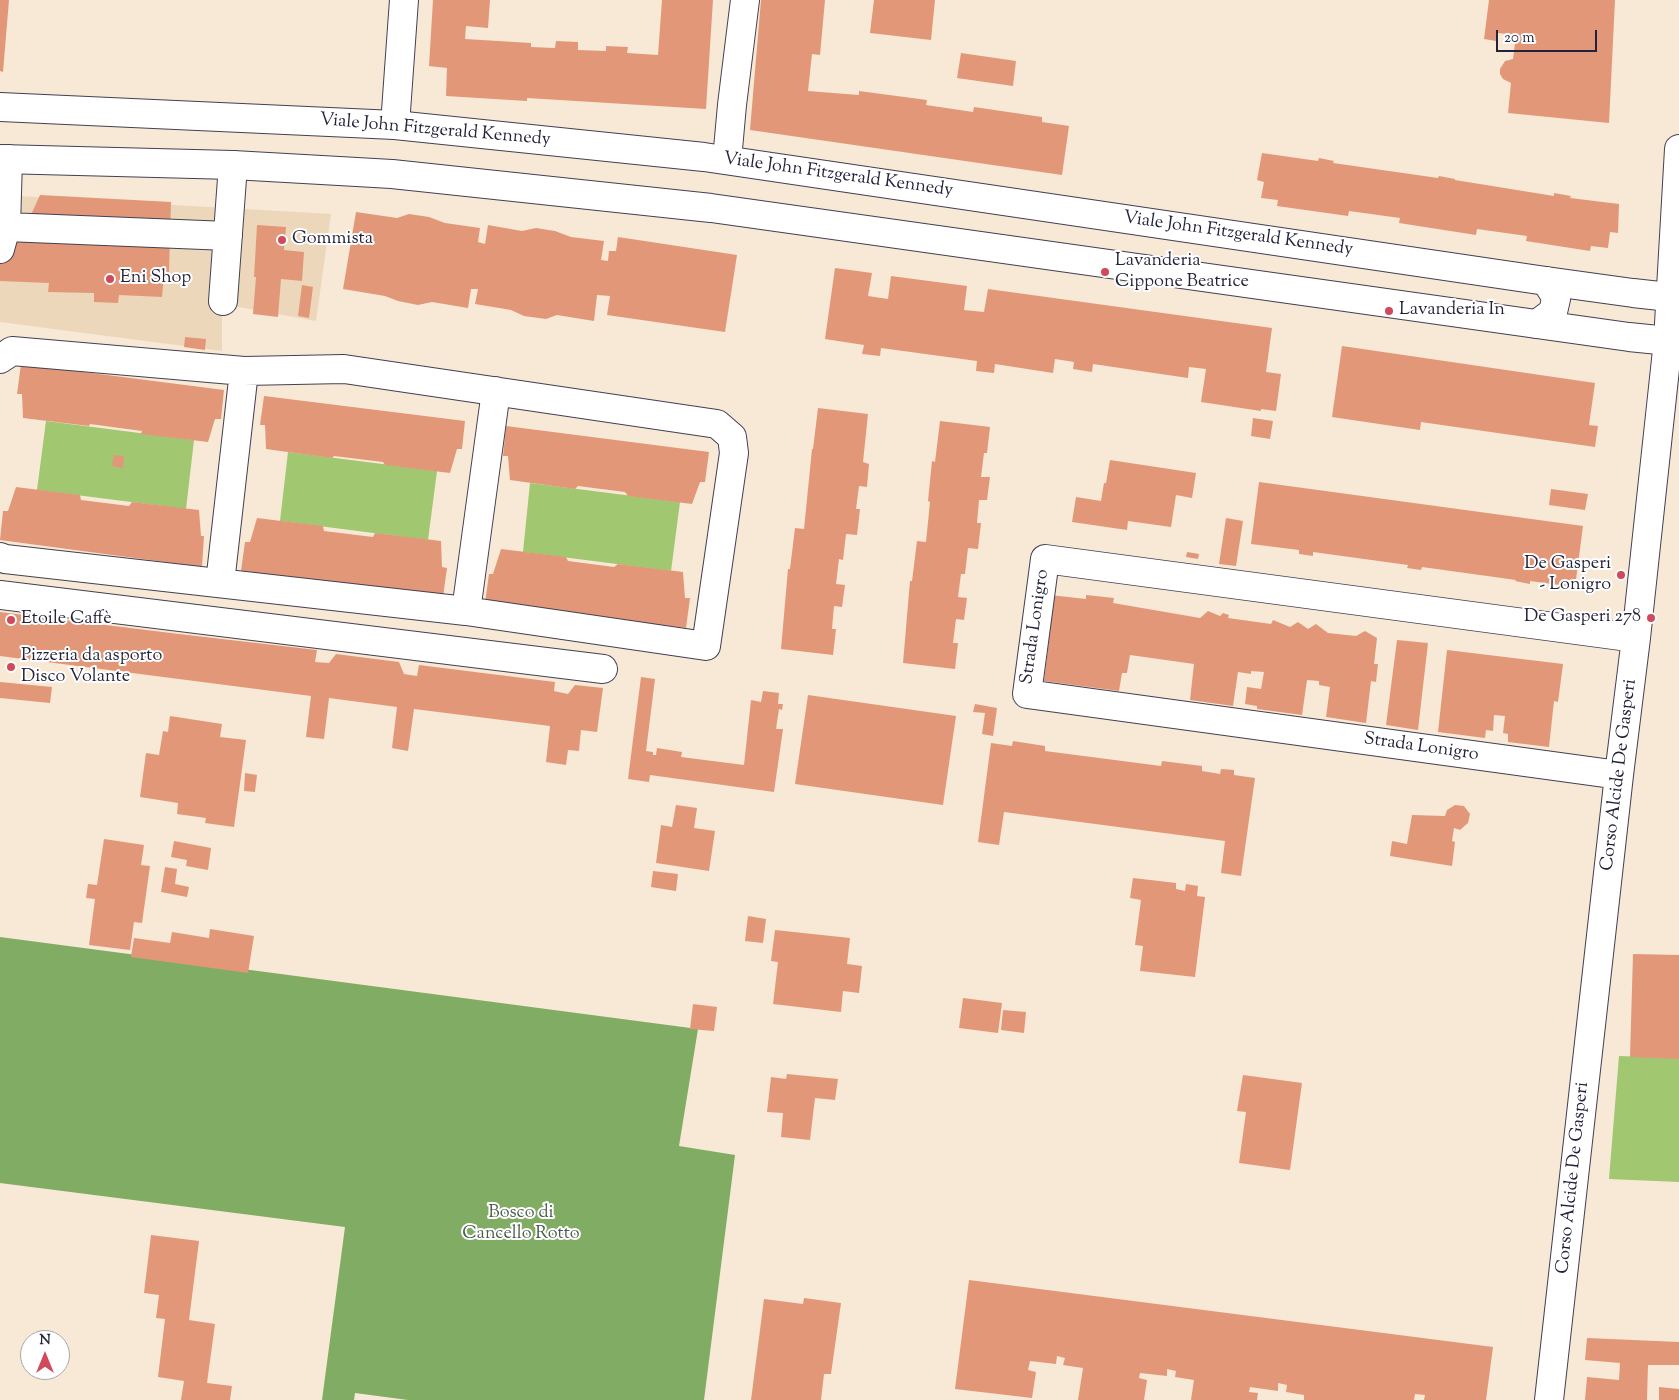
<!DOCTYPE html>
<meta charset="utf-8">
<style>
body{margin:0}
#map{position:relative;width:1679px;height:1400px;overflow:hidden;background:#f8e8d6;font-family:"Sorts Mill Goudy",serif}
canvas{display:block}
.north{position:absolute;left:20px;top:1330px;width:50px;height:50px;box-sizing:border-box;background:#fff;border:1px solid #a7a7b1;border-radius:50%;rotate:0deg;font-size:14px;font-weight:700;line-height:20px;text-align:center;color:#22223b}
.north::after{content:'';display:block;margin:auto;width:18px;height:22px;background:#d1495b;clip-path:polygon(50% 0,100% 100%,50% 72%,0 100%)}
.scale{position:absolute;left:1496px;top:30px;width:101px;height:22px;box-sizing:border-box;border:2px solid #22223b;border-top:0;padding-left:6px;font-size:15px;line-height:18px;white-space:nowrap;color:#22223b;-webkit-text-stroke:4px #fff;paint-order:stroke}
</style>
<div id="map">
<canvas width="1679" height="1400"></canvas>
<div class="north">N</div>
<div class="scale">20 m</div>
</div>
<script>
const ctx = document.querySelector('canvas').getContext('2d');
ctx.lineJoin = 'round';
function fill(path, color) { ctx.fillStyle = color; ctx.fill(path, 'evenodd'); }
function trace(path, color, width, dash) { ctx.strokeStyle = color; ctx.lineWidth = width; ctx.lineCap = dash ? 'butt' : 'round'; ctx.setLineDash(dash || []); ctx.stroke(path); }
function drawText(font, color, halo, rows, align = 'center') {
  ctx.font = font + ' "Sorts Mill Goudy",serif'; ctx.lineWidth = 4; ctx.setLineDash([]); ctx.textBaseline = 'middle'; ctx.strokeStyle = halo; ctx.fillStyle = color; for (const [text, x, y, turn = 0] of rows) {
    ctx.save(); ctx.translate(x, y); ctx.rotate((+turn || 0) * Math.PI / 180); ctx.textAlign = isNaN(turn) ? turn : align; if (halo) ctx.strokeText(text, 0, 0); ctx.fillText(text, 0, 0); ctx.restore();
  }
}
fill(new Path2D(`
 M0,195L331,214L316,321L222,304V351L0,322Z`), '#edd7bb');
fill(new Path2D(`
 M46,421L194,440L186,509L37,490Z
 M288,452L437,471L428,540L280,521Z
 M530,483L680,502L671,571L523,552Z
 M1619,1056L1679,1058V1182L1609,1179Z`), '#a1c771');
fill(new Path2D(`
 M0,937L698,1029L679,1146L735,1155L704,1400H408L355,1393L354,1400H322L345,1227L0,1183Z`), '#80ac63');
fill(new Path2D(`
 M0,0H9L3,72L0,71Z
 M433,0H490L488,28L466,26L465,39L531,43V47L555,48L556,41L578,42V50L606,51V46L628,47L627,53L658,55L662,0H713L706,109L527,98V101L446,96L447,68L429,66Z
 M761,0H825L820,55L812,54L808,91L859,95V91L927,100L926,105L953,109L973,112L974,107L1042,117V122L1069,126L1062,175L750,130Z
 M874,0H935L931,40L870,33Z
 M1489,0H1615L1609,123L1508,113L1511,83L1503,79L1500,74V69L1505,61L1513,59L1516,35L1498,33L1496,41L1484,39Z
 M961,53L1016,61L1013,86L957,78Z
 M1262,153L1318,161L1319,158L1334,161L1333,163L1438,178L1439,176L1455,179V180L1554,196V193L1571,196L1570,198L1619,204L1618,233L1610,232L1608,248L1591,246L1590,251L1526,241L1527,236L1477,229L1476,235L1399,223L1400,218L1349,211L1348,216L1277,206L1278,200L1261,198L1264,182L1257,180Z
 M40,195L171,202L169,272L164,274L162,297L119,295L118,303L94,302V293L48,292L49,283L0,281V229L24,230Z
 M356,212L397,218L409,214L429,217L445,223L480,228L478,242L485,244L488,225L522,231L536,228L555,231L571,237L604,241L601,260L608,261L609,251H616L618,237L737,255L725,332L607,315L610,296L597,295L594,321L557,315L546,319L524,316L511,310L475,304L478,289H471L468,308L432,302L418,305L398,301L385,296L343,289Z
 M257,225L286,227L284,250L304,252L302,281L281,279L278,317L253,314L256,277H254Z
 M835,268L872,273L868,296L888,299L891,276L967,286L964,310L984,312L988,289L1272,328L1266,372L1281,374L1276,411L1261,409V411L1201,402L1206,369L1189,367L1188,378L1093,364L1092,372L1073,369L1074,362L1055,359L1053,373L995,364L994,373L976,371L977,361L881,348L880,356L862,354L864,345L825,339Z
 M302,285L313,287L309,318L298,316Z
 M185,337L206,339L205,350L184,347Z
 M1342,346L1595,383L1589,425L1598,426L1595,447L1421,422L1420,430L1332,417Z
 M21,364L224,390L221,419H215L208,442L141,434L142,431L90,424L89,426L23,418L22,394H17Z
 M264,396L465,421L462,449H457L450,473L385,465L383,462L334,456L332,458L266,449L265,425H260Z
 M818,408L868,414L863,462L869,464L867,487L859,486L856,509H860L857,535L846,534L843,560L839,559L836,584L845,585L842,607L834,606L832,629H836L833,655L781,649L788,569H790L795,528L804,529L812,449H813Z
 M1253,418L1273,421L1270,439L1251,436Z
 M940,421L990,427L987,453H984L981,477H990L987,500H979L977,523H981L978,549L968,548L965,574H961L958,597L967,598L964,620L956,619L953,643H958L955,669L903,663L910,581H912L917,541L926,542L930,502L928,501L932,461L935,462Z
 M506,426L709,452L705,482H700L692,504L628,496L625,492L578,486L575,489L510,480L508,456H503Z
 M114,455L124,456L123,468L112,466Z
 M1110,460L1196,473L1192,498L1176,495L1171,527L1128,521L1127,530L1072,522L1076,497L1101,501L1104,483H1106Z
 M1259,482L1583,526L1575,587L1530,581V584L1515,581L1516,580L1422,567L1421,570L1407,568L1408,565L1313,552V556L1299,554V550L1251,544Z
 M16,487L80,495L81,500L129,506L132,502L199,510L201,536H204L202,567L0,540L3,511H8Z
 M1551,489L1588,494L1585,510L1549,505Z
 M257,518L323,526L324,531L373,537L375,533L441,541L442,567L447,568L443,597L241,571L245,542H250Z
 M1226,518L1243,521L1236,566L1219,564Z
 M501,549L566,557L568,561L614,567L618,564L683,572L685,598H690L686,628L485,603L489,574H493Z
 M1187,552L1199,554L1198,559L1186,557Z
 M1050,595L1086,599V595L1114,598L1113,603L1200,618L1208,611L1220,616L1223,613L1229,615L1228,618L1271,624L1273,620L1290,627L1298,622L1308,629L1316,624L1328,633L1356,636L1365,631L1377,638L1374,664H1378L1376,682L1371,681L1366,723L1326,717L1330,687L1319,685V681L1307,680L1302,715L1257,709V706L1245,704L1247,687L1261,689L1264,672L1251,671V674L1238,672L1233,706L1190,700L1194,664L1130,655L1127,673H1122L1119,691L1044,681L1049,640L1043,639Z
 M0,612L179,634L317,650L315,662L329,663L336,654L399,662L404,674L417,676L419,665L555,682L554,691L568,694L575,685L603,688L597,732L581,730L579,751L568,750L566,765L546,762L550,726L414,709L408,751L392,748L397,707L329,698L324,739L306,737L311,696L0,656Z
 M1397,640L1428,643L1418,730L1386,725Z
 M1447,650L1563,664L1558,702L1554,701L1549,747L1508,742V734L1503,733L1505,716L1494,715L1493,731L1486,730L1485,738L1438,732Z
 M641,677L655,679L646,751L653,752V755H656L657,748L682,752L681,757L744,765L751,700L761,702L763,691L779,693L778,704H783L782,710L779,709L776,729H783L774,792L650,775L649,782L628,779Z
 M0,682L52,687L50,703L0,698Z
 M808,695L956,716L943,805L795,784Z
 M975,704L997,708L993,736L982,734L985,713L973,712Z
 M170,716L222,724L220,737L246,740L234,827L205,823L206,818L177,814L178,803L140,797L146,753L159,755L163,731L168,732Z
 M1013,741L1045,746V751L1161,766L1162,761L1202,766V771L1220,774L1221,769L1234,770V775L1255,778L1241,876L1221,873L1225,841L1004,812L999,845L978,842L991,743L1012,746Z
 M245,773L257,775L255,792L244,791Z
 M676,805L697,808L694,828L715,831L709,871L656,863L661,825L672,827Z
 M1455,805L1464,806L1470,814L1468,823L1460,830L1454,828L1452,841L1455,842L1452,866L1390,856L1392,841L1407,844L1412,815L1445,816L1447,810Z
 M104,839L144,845L141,865L150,866L142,923L134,922L130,950L89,945L95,899L86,898L88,884L97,885Z
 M174,841L211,848L208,870L186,866L187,860L171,857Z
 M165,867L177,869L175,884L189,887L187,897L161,892Z
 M653,871L678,874L676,891L651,887Z
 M1133,878L1176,883V889L1185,891L1186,884L1198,886L1197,896L1205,897L1195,977L1140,971L1143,946L1135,945L1141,900L1130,898Z
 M748,916L766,919L763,943L745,941Z
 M210,929L254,936L248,973L131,957L134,938L170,943L172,932L209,938Z
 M775,930L850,938L847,964L862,966L859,993L843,991L841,1012L773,1004L778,962L771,961Z
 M1633,954L1679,955V1059L1630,1057Z
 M963,998L1002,1003L998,1033L959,1028Z
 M693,1004L717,1007L714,1031L690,1029Z
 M1003,1010L1026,1012L1024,1033L1001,1030Z
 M787,1074L838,1079L835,1100L815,1098L810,1140L781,1137L783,1113L767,1112L771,1077L786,1079Z
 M1243,1075L1302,1083L1290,1170L1239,1163L1246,1112L1237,1111Z
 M151,1235L199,1241L189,1320L215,1324L207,1383L232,1386L230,1400H181L184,1381L158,1377L165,1319L156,1318L159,1295L144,1293Z
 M969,1280L1493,1347L1486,1400H1424L1425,1395L1415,1394L1414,1400H1304V1395L1286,1392L1287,1385L1278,1383V1391L1250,1387L1249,1392L1258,1393L1257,1400H1191L1194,1380L1175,1377L1176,1371L1167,1369V1376L1140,1373L1139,1378L1147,1380L1144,1400H1078L1083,1368L1063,1365L1065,1358L1057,1356L1056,1364L1030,1361L1028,1370L1036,1372L1032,1398L955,1389Z
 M804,1298L841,1303L831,1374H824L821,1400H751L764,1299L803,1304Z
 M1587,1338L1679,1342V1365H1648L1647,1400H1585L1587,1377L1619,1380L1620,1363L1585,1360Z
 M1659,1387L1679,1389V1400H1659Z`), '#e29878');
const minor = new Path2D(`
 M395,125L404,0
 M727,160L732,105L745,0
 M6,227L228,236
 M0,249L6,227L8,159
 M223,301L233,165
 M1537,324L1553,312L1556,299V297L1546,281
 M0,359L12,351L244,371L344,369L717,424L732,437L734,453L706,646L466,611L5,559L0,557
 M220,583L244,371
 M0,595L603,669
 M466,611L496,391
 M1619,775L1027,694L1045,559L1636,638
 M1549,1400L1619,775L1636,638L1668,341L1679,149`);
const major = new Path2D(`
 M0,107L395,125L704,157L1546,281L1633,293L1679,298
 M0,159L233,165L392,174L711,208L1629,337L1679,342`);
trace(minor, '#424052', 30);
trace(major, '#424052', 30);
trace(minor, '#fff', 28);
trace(major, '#fff', 28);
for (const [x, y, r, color] of [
 [282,240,5,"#d1495b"],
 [1105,272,5,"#d1495b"],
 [110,279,5,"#d1495b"],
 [1389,311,5,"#d1495b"],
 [1621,575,5,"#d1495b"],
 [1651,618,5,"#d1495b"],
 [11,620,5,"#d1495b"],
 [11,667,5,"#d1495b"]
]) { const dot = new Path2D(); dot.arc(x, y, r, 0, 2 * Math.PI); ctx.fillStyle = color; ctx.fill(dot); trace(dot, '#fff', 2); }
drawText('18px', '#22223b', '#fff', [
 ["Viale John Fitzgerald Kennedy",435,131,5],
 ["Viale John Fitzgerald Kennedy",838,176,8],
 ["Viale John Fitzgerald Kennedy",1238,235,8],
 ["Strada Lonigro",1036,627,-82],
 ["Strada Lonigro",1421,748,8],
 ["Corso Alcide De Gasperi",1620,775,-83],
 ["Corso Alcide De Gasperi",1574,1178,-84]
]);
drawText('18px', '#22223b', '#fff', [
 ["Gommista",292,240],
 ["Lavanderia",1115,262],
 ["Cippone Beatrice",1115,283],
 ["Eni Shop",120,279],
 ["Lavanderia In",1399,311],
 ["De Gasperi",1611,565,"right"],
 ["- Lonigro",1611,586,"right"],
 ["De Gasperi 278",1641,618,"right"],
 ["Etoile Caffè",21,620],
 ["Pizzeria da asporto",21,657],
 ["Disco Volante",21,678]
], 'left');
drawText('18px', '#4e5c4e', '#fff', [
 ["Bosco di",521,1214],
 ["Cancello Rotto",521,1235]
]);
</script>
